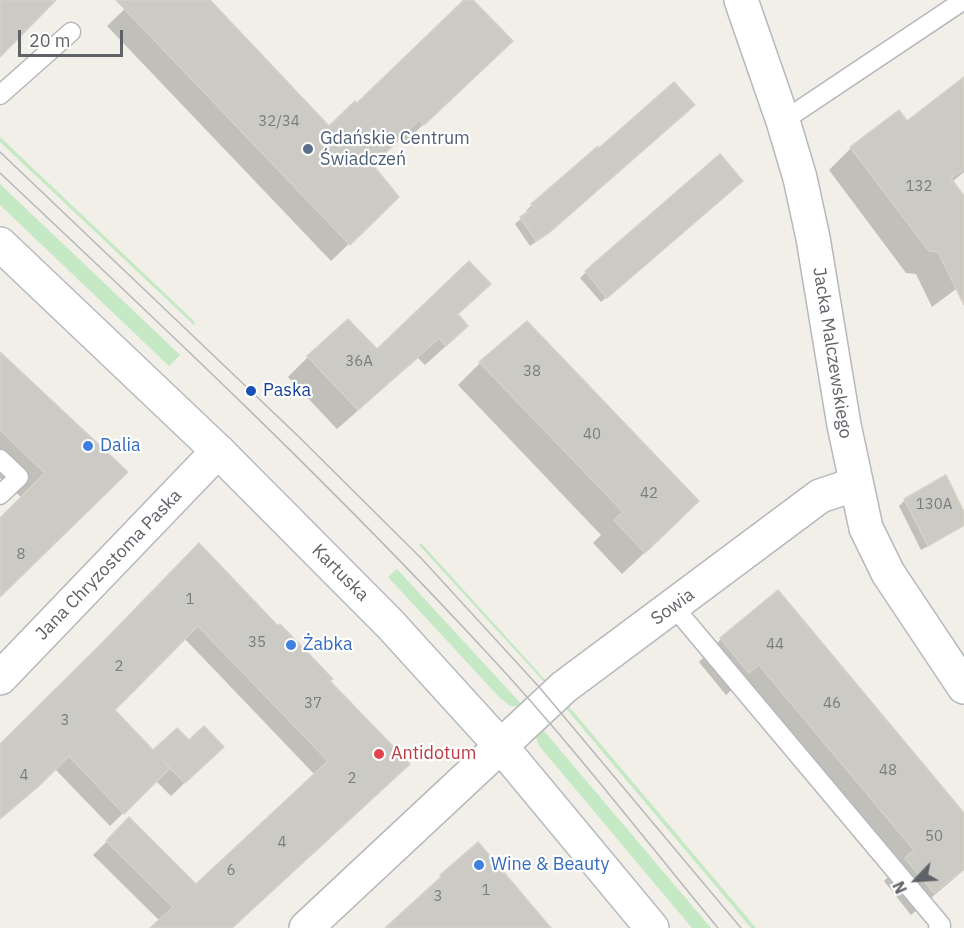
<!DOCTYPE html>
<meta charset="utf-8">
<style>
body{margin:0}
#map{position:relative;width:964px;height:928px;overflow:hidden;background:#f1efe8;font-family:"IBM Plex Sans",sans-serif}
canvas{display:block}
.north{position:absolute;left:886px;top:850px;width:60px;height:60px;-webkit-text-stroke:4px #fff;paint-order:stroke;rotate:245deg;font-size:16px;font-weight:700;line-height:24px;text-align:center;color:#5f6368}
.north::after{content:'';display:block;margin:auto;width:21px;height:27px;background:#5f6368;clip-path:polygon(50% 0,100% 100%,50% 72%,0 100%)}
.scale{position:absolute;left:18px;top:30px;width:105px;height:27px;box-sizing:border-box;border:3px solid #5f6368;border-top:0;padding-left:8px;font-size:18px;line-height:21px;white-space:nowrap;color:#5f6368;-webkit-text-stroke:4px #fff;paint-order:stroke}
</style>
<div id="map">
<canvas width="964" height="928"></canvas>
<div class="north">N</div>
<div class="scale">20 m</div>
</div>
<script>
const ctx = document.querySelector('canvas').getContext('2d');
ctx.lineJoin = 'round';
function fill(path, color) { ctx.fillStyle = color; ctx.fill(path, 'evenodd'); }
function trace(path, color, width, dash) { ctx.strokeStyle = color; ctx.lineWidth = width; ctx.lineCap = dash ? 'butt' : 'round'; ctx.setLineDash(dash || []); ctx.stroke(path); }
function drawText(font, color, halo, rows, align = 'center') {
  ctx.font = font + ' "IBM Plex Sans",sans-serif'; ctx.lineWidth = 4.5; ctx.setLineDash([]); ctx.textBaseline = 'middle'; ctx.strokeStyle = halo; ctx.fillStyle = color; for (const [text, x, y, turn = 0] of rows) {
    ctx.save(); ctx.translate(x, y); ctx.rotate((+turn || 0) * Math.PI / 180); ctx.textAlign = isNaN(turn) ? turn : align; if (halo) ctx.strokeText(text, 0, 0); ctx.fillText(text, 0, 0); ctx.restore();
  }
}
fill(new Path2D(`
 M0,137L194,321L195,326L0,142Z
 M0,184L180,355L169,366L0,205Z
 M421,543L548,683L546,684L419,545Z
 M397,569L524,707L510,706L500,698L388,577Z
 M566,703L756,928H751L563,705Z
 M539,725L711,928H692L540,747C535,738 535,734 539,725Z`), '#c5e8c5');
fill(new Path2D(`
 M134,0H208L329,128L357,105L466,0H471L493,58L406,141L401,136L371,165L379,215L331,261L107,26Z
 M964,79V172L952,182L964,197V283L932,307L916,274L906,273L829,170L851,148L907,123Z
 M687,110L543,237L530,246L515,224L528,213L526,211L532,205Z
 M735,186L601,302L580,278L586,272Z
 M457,315L466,326L446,346L425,365L418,358L337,429L288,377L308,357L377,351Z
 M0,354L126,472L0,595V520L22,498L0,478Z
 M480,363L675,524L622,574L593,543L601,535L458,385Z
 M905,500L964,515V526L921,550L899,506Z
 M199,546L408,764L231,928H152L160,921L93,855L129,820L196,886L315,775L184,638L113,710L152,752L208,760L171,796L156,781L110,826L54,768L0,819V746L45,703Z
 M778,593L964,815V870L911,915L884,881L892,873L736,686L726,695L699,662L721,639Z`), '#0003');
const building = new Path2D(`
 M0,0H56L0,57Z
 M116,0H210L329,126L355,101L357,103L464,0H473L513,41L424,125L419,120L373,165L399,197L350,245Z
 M964,77V169L951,178L964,196V305L938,252L929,251L850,147L899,110L907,121Z
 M674,82L695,105L550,232L536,241L520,217L534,208L531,204L598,146L599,148Z
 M720,154L743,181L607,298L585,271Z
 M469,261L491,284L458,314L468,326L446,346L439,338L358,410L307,356L348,319L377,349Z
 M527,321L699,501L645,553L614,520L623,512L479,362Z
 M0,352L128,472L0,597V518L45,473L0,430Z
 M946,475L964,512V525L928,546L904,499Z
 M199,543L278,626L280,624L333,679L330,681L410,764L232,928H150L173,907L106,841L129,817L196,884L328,761L198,626L115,710L153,750L177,728L189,740L204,726L224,747L185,783L163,761L170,768L124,814L69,756L40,785L0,819V744L102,643Z
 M778,590L964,813V869L934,893L905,858L914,850L759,665L749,673L720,638Z
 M478,842L551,928H385L441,877L440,875Z`);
fill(building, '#cccac5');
trace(building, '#d6d1c6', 1.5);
const service = new Path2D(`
 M0,95L71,32
 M783,121L964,0
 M0,459L19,477L0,495
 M674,607L941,925L938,928`);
const minor = new Path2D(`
 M741,0L783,121L800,178L813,238L844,425L866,528L888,573L964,687
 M0,678L218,451
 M306,928L564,687L820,496L856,484`);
const secondary = new Path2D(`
 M0,244L218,451L390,624L500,745L652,928`);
trace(service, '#b5b8bc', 21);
trace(minor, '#b5b8bc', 36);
trace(secondary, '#b6babf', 36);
trace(service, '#fff', 18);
trace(minor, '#fff', 33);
trace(secondary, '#fff', 33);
trace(new Path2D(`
 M0,152L297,435L421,558L540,688L741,928
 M0,173C167,330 334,487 489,655C570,742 642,836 718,928`), '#b6b7b8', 1.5);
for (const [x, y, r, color] of [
 [308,149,6,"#5c6f8a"],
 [251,391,6,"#1a4fb4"],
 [88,446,6,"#3f7fe0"],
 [291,645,6,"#3f7fe0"],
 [379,754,6,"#e0444e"],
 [479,865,6,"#3f7fe0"]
]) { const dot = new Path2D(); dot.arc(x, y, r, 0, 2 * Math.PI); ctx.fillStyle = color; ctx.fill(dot); trace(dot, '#fff', 2); }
drawText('15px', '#7a7d7f', null, [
 ["32/34",279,122],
 ["132",919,187],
 ["36A",359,362],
 ["38",532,372],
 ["40",592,435],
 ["42",649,494],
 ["130A",934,505],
 ["8",21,555],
 ["1",190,600],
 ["35",257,643],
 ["44",775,645],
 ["2",119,667],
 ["37",313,704],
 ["46",832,704],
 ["3",65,721],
 ["48",888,771],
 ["4",24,776],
 ["2",352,779],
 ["50",934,837],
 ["4",282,843],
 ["6",231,871],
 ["1",486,891],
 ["3",438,897]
]);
drawText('18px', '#4e5e75', '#fff', [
 ["Gdańskie Centrum",320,139],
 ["Świadczeń",320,160]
], 'left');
drawText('18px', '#5f6368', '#fff', [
 ["Jacka Malczewskiego",832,353,81],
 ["Jana Chryzostoma Paska",109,565,-46],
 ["Kartuska",340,573,45],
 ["Sowia",673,607,-36]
]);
drawText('18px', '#164399', '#fff', [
 ["Paska",263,391]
], 'left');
drawText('18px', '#366cbe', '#fff', [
 ["Dalia",100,446],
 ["Żabka",303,645],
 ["Wine & Beauty",491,865]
], 'left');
drawText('18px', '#be3a42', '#fff', [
 ["Antidotum",391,754]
], 'left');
</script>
